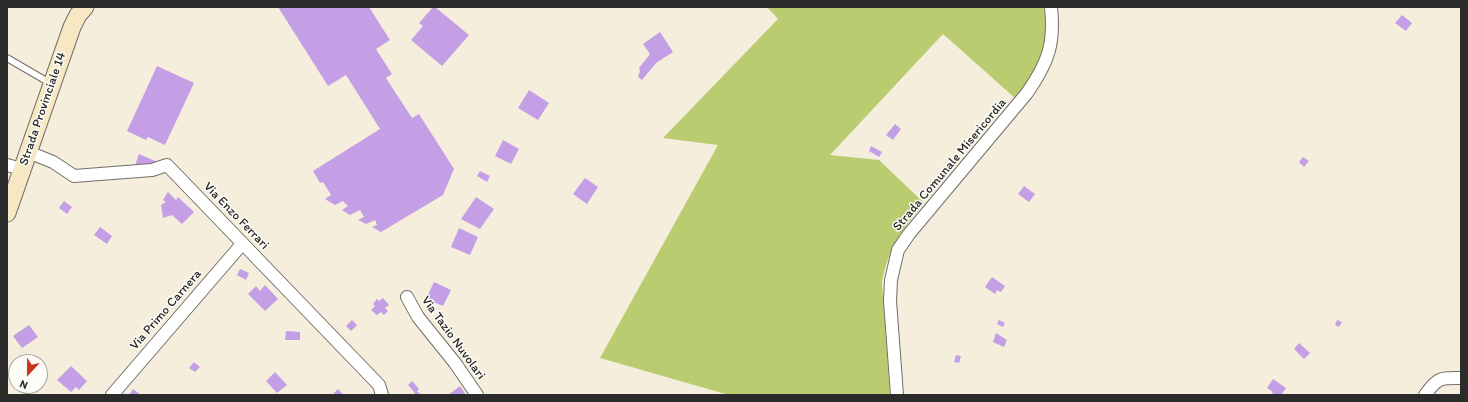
<!DOCTYPE html>
<style>
body{margin:0}
#map{position:relative;width:1468px;height:402px;overflow:hidden;background:#f5eedc;font-family:Itim,sans-serif}
canvas{display:block}
.frame{position:absolute;inset:0;border:8px solid #2b2b2b;pointer-events:none}
.north{position:absolute;left:8px;top:354px;width:40px;height:40px;box-sizing:border-box;background:#fdfcf7;border:1px solid #a9a8a5;border-radius:50%;rotate:202deg;font-size:11px;font-weight:700;line-height:16px;text-align:center;color:#2b2b2b}
.north::after{content:'';display:block;margin:auto;width:14px;height:18px;background:#c8321e;clip-path:polygon(50% 0,100% 100%,50% 72%,0 100%)}
</style>
<div id="map">
<canvas width="1468" height="402"></canvas>
<div class="frame"></div>
<div class="north">N</div>
</div>
<script>
const ctx = document.querySelector('canvas').getContext('2d');
ctx.lineJoin = 'round';
function fill(path, color) { ctx.fillStyle = color; ctx.fill(path, 'evenodd'); }
function trace(path, color, width, dash) { ctx.strokeStyle = color; ctx.lineWidth = width; ctx.lineCap = dash ? 'butt' : 'round'; ctx.setLineDash(dash || []); ctx.stroke(path); }
function drawText(font, color, halo, rows, align = 'center') {
  ctx.font = font + ' Itim,sans-serif'; ctx.lineWidth = 3; ctx.setLineDash([]); ctx.textBaseline = 'middle'; ctx.strokeStyle = halo; ctx.fillStyle = color; for (const [text, x, y, turn = 0] of rows) {
    ctx.save(); ctx.translate(x, y); ctx.rotate((+turn || 0) * Math.PI / 180); ctx.textAlign = isNaN(turn) ? turn : align; if (halo) ctx.strokeText(text, 0, 0); ctx.fillText(text, 0, 0); ctx.restore();
  }
}
fill(new Path2D(`
 M767,7H1044C1051,50 1040,66 1015,98L943,34L830,155L879,160L924,203C903,229 888,248 882,282L890,395H729L600,358L718,145L663,138L778,19Z`), '#b9cc6f');
fill(new Path2D(`
 M278,7H369L390,40L376,49L392,74L386,78L412,118L419,114L454,169L443,195L381,232L372,227L377,225L375,220L366,224L358,220L364,217L360,210L350,215L342,210L348,206L343,201L335,205L325,199L331,195L323,182L320,183L313,171L380,129L346,75L328,86Z
 M433,7H435L469,35L442,66L411,40L423,26L419,23Z
 M1402,15L1412,23L1406,31L1395,23Z
 M660,32L673,52L656,63L642,80L638,77L640,71L639,68L650,54L643,44Z
 M157,66L194,83L165,145L148,137L146,140L127,131Z
 M529,90L549,103L538,120L518,108Z
 M895,124L901,129L893,140L886,135Z
 M503,140L519,149L511,164L495,156Z
 M871,146L882,152L879,157L869,151Z
 M139,154L160,163L134,168Z
 M1303,157L1309,161L1304,167L1299,162Z
 M480,171L490,176L487,182L477,176Z
 M585,178L598,187L587,204L573,194Z
 M1024,186L1035,194L1029,202L1018,194Z
 M168,192L176,200L178,197L194,212L182,224L172,215L163,218L161,205L166,202L163,200Z
 M476,197L494,209L480,229L461,219Z
 M64,201L72,207L67,214L59,208Z
 M100,227L112,236L107,244L94,235Z
 M459,228L478,237L470,255L451,247Z
 M240,269L249,273L246,280L237,275Z
 M992,277L1005,286L1001,292L997,290L995,294L985,287Z
 M434,282L451,290L443,306L426,299Z
 M265,285L278,299L265,311L248,294L256,286L260,291Z
 M383,298L389,305L385,308L388,311L384,315L381,312L377,315L371,310L375,306L373,304L377,299L379,301Z
 M352,320L357,325L351,331L346,326Z
 M999,320L1005,323L1003,327L997,324Z
 M1337,320L1342,322L1339,327L1335,325Z
 M29,325L38,337L22,348L13,336Z
 M286,331L300,332V340H285Z
 M996,333L1007,340L1004,347L993,342Z
 M1299,343L1310,353L1304,359L1294,349Z
 M956,355L961,356L959,363L954,362Z
 M194,362L200,367L195,372L189,368Z
 M71,366L87,381L79,390L76,387L71,392L57,380Z
 M275,372L287,385L277,393L266,381Z
 M1273,379L1286,388L1281,395H1271L1273,392L1267,388Z
 M412,381L419,389L417,391L421,395H412L415,393L408,385Z
 M460,386L466,395H448Z
 M133,389L141,395H129Z
 M338,389L344,395H332Z`), '#c59fe5');
const service = new Path2D(`
 M7,58L50,83`);
const minor = new Path2D(`
 M28,152L53,162L74,176L152,170L167,165L379,385L382,395
 M7,165L22,169
 M407,297L418,317L455,363L477,395
 M112,395L242,244
 M897,395L890,301L891,280L898,250L909,234L1027,93C1048,63 1055,44 1051,7
 M1425,395C1438,377 1440,378 1461,378`);
const secondary = new Path2D(`
 M7,213L72,27L78,15L85,7`);
trace(service, '#726f69', 8);
trace(minor, '#726f69', 14);
trace(secondary, '#726f69', 19);
trace(service, '#fff', 6);
trace(minor, '#fff', 12);
trace(secondary, '#f7e8c3', 17);
drawText('13px', '#2b2b2b', '#fdfcf7', [
 ["Strada Provinciale 14",43,109,-71],
 ["Strada Comunale Misericordia",950,165,-50],
 ["Via Enzo Ferrari",236,216,46],
 ["Via Primo Carnera",166,310,-49],
 ["Via Tazio Nuvolari",453,338,54]
]);
</script>
